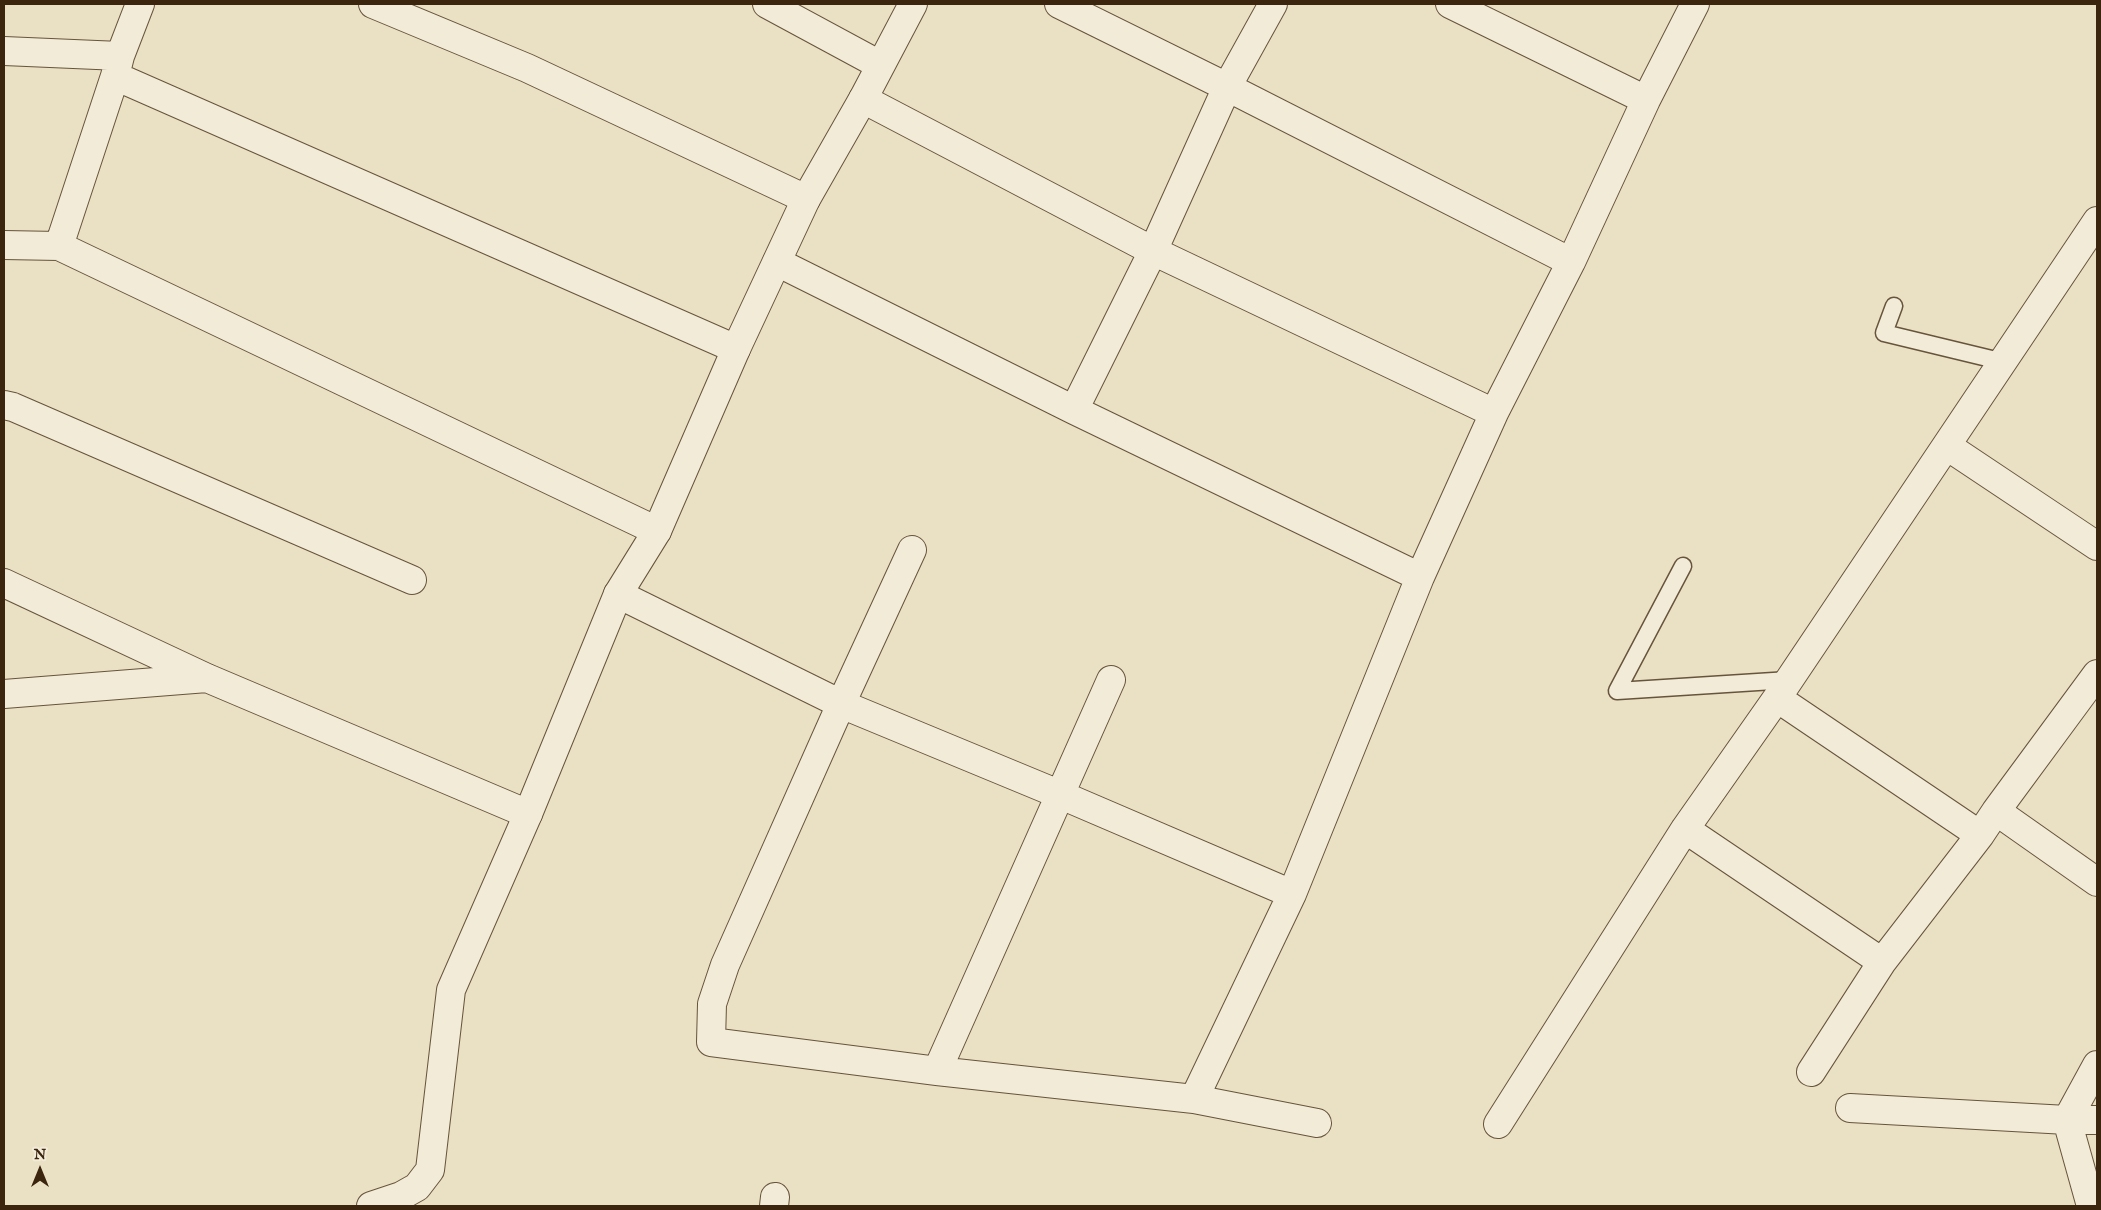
<!DOCTYPE html>
<style>
body{margin:0}
#map{position:relative;width:2101px;height:1210px;overflow:hidden;background:#eae0c3;font-family:"IM FELL English",serif}
canvas{display:block}
.frame{position:absolute;inset:0;border:5px solid #3b250f;pointer-events:none}
.north{position:absolute;left:15px;top:1145px;width:50px;height:50px;-webkit-text-stroke:4px #f1ebd8;paint-order:stroke;rotate:0deg;font-size:14px;font-weight:700;line-height:20px;text-align:center;color:#3b250f}
.north::after{content:'';display:block;margin:auto;width:18px;height:22px;background:#3b250f;clip-path:polygon(50% 0,100% 100%,50% 72%,0 100%)}
</style>
<div id="map">
<canvas width="2101" height="1210"></canvas>
<div class="frame"></div>
<div class="north">N</div>
</div>
<script>
const ctx = document.querySelector('canvas').getContext('2d');
ctx.lineJoin = 'round';
function trace(path, color, width, dash) { ctx.strokeStyle = color; ctx.lineWidth = width; ctx.lineCap = dash ? 'butt' : 'round'; ctx.setLineDash(dash || []); ctx.stroke(path); }
const service = new Path2D(`
 M1894,306L1884,333L2004,362
 M1683,566L1617,691L1789,680`);
const minor = new Path2D(`
 M373,4L527,68L806,199
 M767,4L880,65
 M1059,4L1227,87L1571,262
 M1450,4L1646,100
 M4,51L120,56
 M115,76L736,349
 M863,99L1153,251L1494,413
 M4,245L59,246L657,531
 M59,246L115,76L120,56L140,4
 M777,262L1074,410L1420,577
 M4,405L13,407L412,580
 M1074,410L1153,251L1227,87L1273,4
 M1947,446L2097,546
 M912,550L841,704L725,965L712,1004L711,1042L937,1071L1194,1099L1317,1123
 M4,583L207,678L528,814
 M618,594L841,704L1061,795L1292,894
 M4,694L207,678
 M1777,698L1980,835
 M1996,811L2097,882
 M1685,829L1882,962
 M937,1071L1111,680
 M1811,1072L1882,962L1980,835L1996,811L2097,674
 M1194,1099L1292,894L1420,577L1494,413L1571,262L1646,100L1695,4
 M1850,1108L2067,1120H2097
 M1498,1124L1685,829L1777,698L2097,221
 M774,1206L775,1197
 M2091,1206L2067,1120L2097,1065`);
const tertiary = new Path2D(`
 M371,1206L401,1196L417,1187L430,1170L451,990L528,814L618,594L657,531L736,349L806,199L863,99L913,4`);
trace(service, '#67543c', 19);
trace(minor, '#67543c', 30);
trace(tertiary, '#67543c', 30);
trace(service, '#f1ebd8', 16);
trace(minor, '#f1ebd8', 28);
trace(tertiary, '#f1ebd8', 28);
</script>
